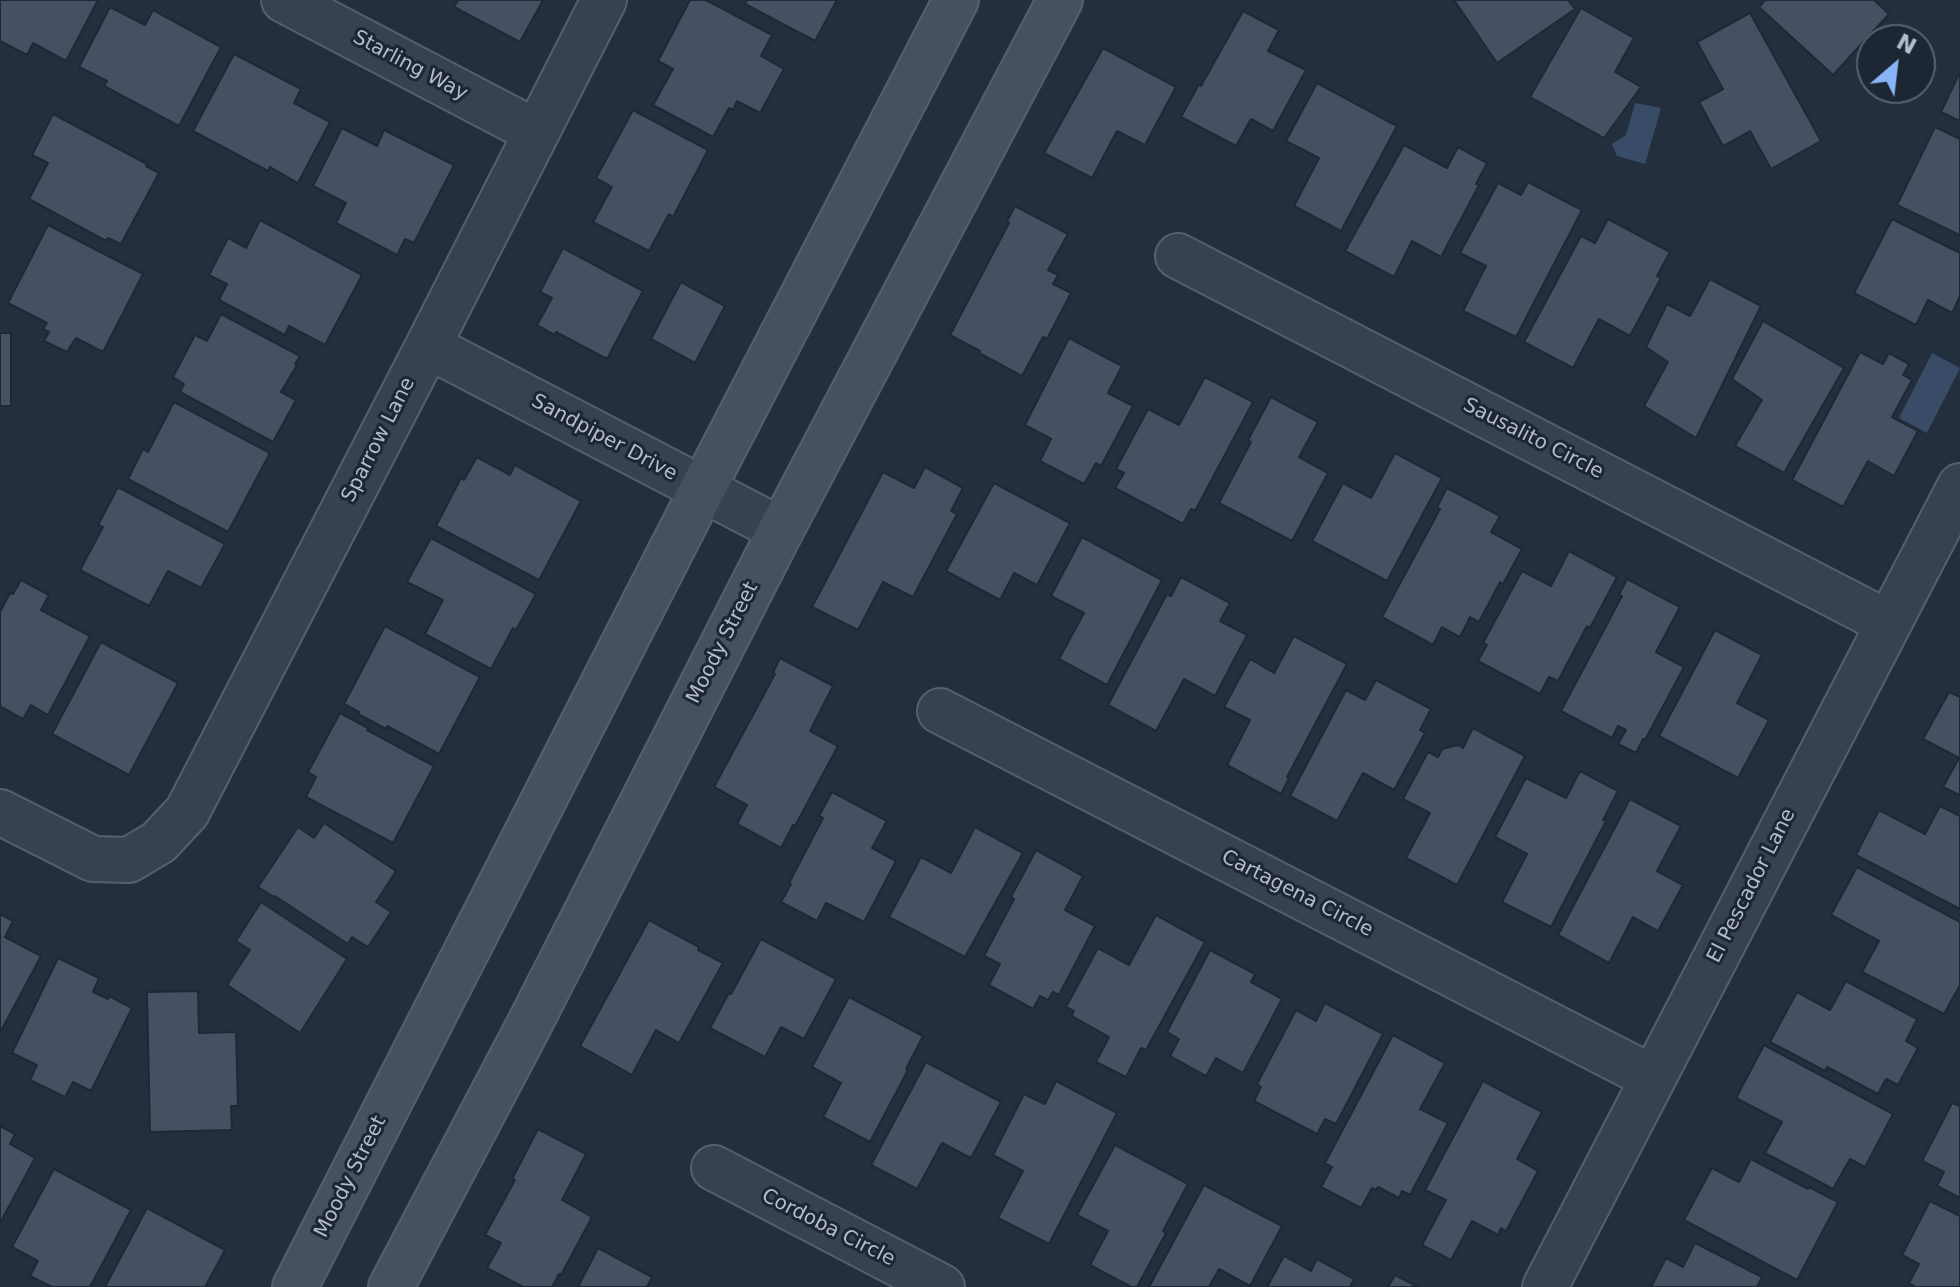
<!DOCTYPE html>
<style>
body{margin:0}
#map{position:relative;width:1960px;height:1287px;overflow:hidden;background:#242f3e;font-family:"DejaVu Sans",sans-serif}
canvas{display:block}
.north{position:absolute;left:1856px;top:24px;width:80px;height:80px;box-sizing:border-box;background:#1d2633;border:2px solid #59626f;border-radius:50%;rotate:28deg;font-size:22px;font-weight:700;line-height:32px;text-align:center;color:#b4bcc9}
.north::after{content:'';display:block;margin:auto;width:28px;height:36px;background:#8ab4f8;clip-path:polygon(50% 0,100% 100%,50% 72%,0 100%)}
</style>
<div id="map">
<canvas width="1960" height="1287"></canvas>
<div class="north">N</div>
</div>
<script>
const ctx = document.querySelector('canvas').getContext('2d');
ctx.lineJoin = 'round';
function fill(path, color) { ctx.fillStyle = color; ctx.fill(path, 'evenodd'); }
function trace(path, color, width, dash) { ctx.strokeStyle = color; ctx.lineWidth = width; ctx.lineCap = dash ? 'butt' : 'round'; ctx.setLineDash(dash || []); ctx.stroke(path); }
function drawText(font, color, halo, rows, align = 'center') {
  ctx.font = font + ' "DejaVu Sans",sans-serif'; ctx.lineWidth = 6; ctx.setLineDash([]); ctx.textBaseline = 'middle'; ctx.strokeStyle = halo; ctx.fillStyle = color; for (const [text, x, y, turn = 0] of rows) {
    ctx.save(); ctx.translate(x, y); ctx.rotate((+turn || 0) * Math.PI / 180); ctx.textAlign = isNaN(turn) ? turn : align; if (halo) ctx.strokeText(text, 0, 0); ctx.fillText(text, 0, 0); ctx.restore();
  }
}
fill(new Path2D(`
 M1635,103L1661,108L1645,164L1617,156L1612,144L1626,135Z
 M1932,353L1960,368L1927,433L1899,418Z`), '#394c67');
const building = new Path2D(`
 M0,0H98L66,61L33,43L27,55L0,41Z
 M458,0H543L520,42L454,7Z
 M690,0H706L772,35L761,56L784,69L760,113L737,101L733,110L729,108L713,137L653,105L673,69L658,61Z
 M747,0H837L815,41L745,4Z
 M1454,0H1568L1575,9L1497,63Z
 M1765,0H1874L1889,14L1833,75L1759,7Z
 M110,7L145,25L153,10L221,47L179,126L104,86L107,81L79,67Z
 M1581,8L1634,38L1615,72L1641,87L1604,138L1530,97Z
 M1243,11L1279,30L1268,51L1306,70L1273,131L1251,119L1236,146L1181,117L1199,84L1201,86Z
 M1750,13L1821,141L1771,169L1750,131L1723,146L1699,102L1723,89L1697,42Z
 M1103,48L1176,87L1145,145L1117,131L1092,178L1044,153Z
 M234,54L301,89L294,103L330,122L298,183L270,167L268,171L193,131Z
 M1960,72V121L1941,112Z
 M1317,83L1397,126L1341,231L1294,206L1319,158L1286,141Z
 M633,110L708,150L673,217L669,214L649,251L593,222L612,187L596,178Z
 M53,114L147,164L146,166L159,173L121,244L108,238L106,241L29,199L48,163L32,155Z
 M1935,127L1960,139V235L1897,205Z
 M342,128L377,146L384,130L454,165L414,243L405,239L397,255L336,223L346,203L313,186Z
 M1404,145L1447,168L1458,147L1487,163L1476,184L1479,185L1441,257L1412,241L1394,277L1345,251Z
 M1528,182L1582,210L1516,337L1463,311L1486,266L1460,253L1498,183L1521,195Z
 M1015,206L1068,234L1048,270L1058,275L1053,284L1071,293L1047,339L1043,337L1022,376L979,353L980,351L950,335L1009,223L1007,221Z
 M1608,219L1670,252L1657,276L1661,278L1630,336L1599,319L1573,368L1524,342L1581,236L1595,243Z
 M1892,219L1960,253V296L1952,313L1928,300L1916,325L1854,293Z
 M260,220L362,275L325,345L289,326L285,335L219,300L227,284L209,275L228,238L246,248Z
 M48,225L143,274L103,352L76,338L67,352L44,341L49,332L43,329L47,323L8,303Z
 M563,248L643,291L607,359L556,332L555,335L537,325L552,298L540,292Z
 M1710,279L1761,306L1696,438L1644,406L1668,362L1646,347L1667,304L1690,316Z
 M681,282L725,306L695,363L651,339Z
 M221,314L300,356L295,364L297,365L281,392L296,400L273,442L180,392L184,384L173,377L195,335L207,341Z
 M1763,321L1844,368L1784,473L1735,446L1762,400L1732,379Z
 M0,333H11V406H0Z
 M1069,338L1122,366L1108,393L1133,406L1101,466L1096,463L1084,484L1040,461L1051,439L1025,425Z
 M1860,352L1883,364L1889,353L1909,364L1903,375L1912,380L1892,417L1918,431L1894,476L1868,461L1843,507L1792,480Z
 M1205,377L1253,402L1195,511L1191,509L1183,524L1115,488L1124,473L1116,469L1148,409L1179,425Z
 M1271,397L1318,422L1299,457L1328,473L1292,541L1219,503L1251,442L1248,440Z
 M174,402L270,453L228,532L128,479L143,449L148,452Z
 M1395,453L1442,478L1387,581L1312,541L1343,483L1371,498Z
 M477,457L510,475L515,465L581,501L539,580L436,526L461,478L464,480Z
 M925,467L963,488L951,511L957,514L913,597L883,582L858,630L812,607L883,472L914,488Z
 M994,483L1070,523L1037,585L1014,573L1000,600L946,571Z
 M118,487L225,544L201,588L168,571L149,606L80,570L103,527L98,525Z
 M1447,488L1500,516L1491,532L1522,549L1503,584L1500,582L1479,622L1470,617L1460,637L1442,627L1433,645L1382,617L1440,509L1437,507Z
 M1082,537L1162,580L1107,685L1059,659L1084,613L1051,596Z
 M431,538L536,594L516,630L513,628L491,669L425,634L443,600L407,582Z
 M1569,551L1617,577L1590,628L1587,626L1558,681L1549,677L1540,694L1478,661L1487,645L1483,643L1522,571L1551,586Z
 M1181,577L1230,603L1220,621L1247,635L1215,696L1184,679L1156,731L1108,705L1167,594L1171,596Z
 M1627,579L1680,607L1656,652L1684,667L1645,740L1643,739L1636,753L1618,744L1626,730L1618,726L1612,738L1561,711L1622,596L1619,595Z
 M21,580L49,595L41,610L90,636L48,715L31,705L23,719L0,706V612L10,593L13,594Z
 M385,626L480,677L439,754L387,726L386,729L358,714L359,712L344,704Z
 M1715,630L1762,655L1737,703L1769,720L1738,778L1659,736Z
 M1294,636L1347,664L1287,777L1289,778L1281,794L1227,765L1250,720L1224,707L1250,659L1274,673Z
 M101,642L178,683L129,775L52,734Z
 M780,658L833,686L810,731L838,746L795,826L793,825L781,848L737,824L747,805L714,787L775,674L773,673Z
 M1376,680L1431,709L1420,730L1425,733L1394,790L1363,773L1337,821L1290,796L1346,690L1365,700Z
 M1949,692L1960,697V795L1943,787L1959,758L1923,739Z
 M340,713L368,728L367,730L434,766L393,843L306,797L316,777L308,772Z
 M1473,728L1525,756L1457,885L1406,858L1430,813L1403,799L1428,752L1438,757L1442,749L1458,745L1463,748Z
 M1580,771L1618,791L1603,820L1606,821L1551,927L1502,902L1527,854L1495,837L1526,778L1566,798Z
 M832,792L887,821L872,848L896,861L864,922L826,903L817,921L781,902L791,884L789,883L823,818L819,816Z
 M1630,799L1681,826L1657,871L1683,885L1658,931L1633,917L1609,963L1558,935Z
 M1940,806L1960,816V909L1856,855L1879,810L1925,834Z
 M324,823L396,871L376,902L391,912L368,947L352,937L348,944L275,896L274,897L258,887L298,827L314,838Z
 M975,827L1023,853L965,957L889,917L921,857L951,873Z
 M1036,850L1083,876L1065,910L1095,926L1059,995L1053,992L1048,1000L1040,996L1033,1009L989,985L1000,964L984,956L1014,899L1011,897Z
 M1857,867L1960,922V985L1944,1014L1862,972L1879,941L1831,915Z
 M261,902L347,959L300,1033L227,985L250,950L236,941Z
 M0,914L13,921L5,937L41,956L0,1033Z
 M1156,915L1205,942L1146,1050L1141,1048L1126,1077L1096,1062L1109,1037L1072,1016L1074,1011L1066,1007L1098,948L1129,965Z
 M649,920L699,947L698,950L723,963L679,1043L656,1030L632,1075L580,1046Z
 M761,939L836,979L804,1039L781,1027L765,1057L710,1028L729,993L731,994Z
 M1210,950L1255,974L1251,982L1282,999L1243,1073L1216,1058L1206,1076L1170,1056L1179,1039L1167,1032Z
 M58,958L99,978L93,992L108,999L109,996L132,1008L91,1091L73,1082L65,1097L30,1080L37,1065L12,1053Z
 M1846,981L1917,1019L1906,1041L1918,1048L1898,1085L1886,1079L1878,1094L1827,1067L1825,1071L1770,1042L1797,992L1830,1010Z
 M198,991L199,1033L236,1032L238,1106H231L232,1130L150,1132L147,992Z
 M849,997L923,1036L906,1069L908,1070L870,1142L823,1117L841,1083L812,1067Z
 M1325,1003L1383,1034L1336,1124L1325,1119L1317,1134L1254,1101L1261,1087L1257,1084L1296,1010L1316,1021Z
 M1393,1035L1445,1063L1420,1109L1448,1123L1410,1195L1402,1191L1399,1198L1378,1187L1376,1190L1372,1188L1361,1208L1321,1187L1332,1167L1325,1163Z
 M1764,1045L1893,1114L1865,1167L1850,1159L1833,1189L1765,1153L1782,1122L1736,1098Z
 M926,1062L1001,1102L971,1158L942,1143L917,1189L871,1165Z
 M1056,1081L1117,1113L1049,1244L998,1218L1023,1171L993,1155L1024,1094L1045,1104Z
 M1483,1081L1542,1112L1517,1159L1538,1171L1506,1231L1501,1228L1498,1235L1472,1221L1451,1260L1422,1245L1446,1200L1425,1190Z
 M1952,1103L1960,1106V1198L1937,1186L1944,1172L1922,1161Z
 M0,1126L15,1134L10,1144L35,1158L0,1223Z
 M538,1129L586,1154L562,1200L592,1217L561,1275L559,1274L552,1287H523L487,1268L501,1243L485,1235L515,1180L512,1179Z
 M1115,1145L1188,1184L1163,1231L1166,1233L1137,1287H1131L1090,1265L1108,1231L1077,1215Z
 M1751,1159L1808,1189L1809,1187L1838,1202L1797,1280L1684,1220L1712,1168L1739,1182Z
 M54,1169L131,1210L90,1287H52L30,1276L38,1261L12,1247Z
 M1204,1185L1282,1226L1250,1286L1219,1269L1209,1287H1149Z
 M1930,1201L1960,1216V1287H1916L1909,1283L1919,1264L1902,1255Z
 M147,1208L225,1250L205,1287H105Z
 M1695,1243L1762,1277L1757,1287H1651L1666,1258L1683,1267Z
 M598,1248L652,1277L647,1287H578Z
 M1284,1256L1311,1271L1317,1259L1354,1279L1350,1287H1267Z
 M1395,1275L1418,1287H1388Z`);
fill(building, '#455162');
trace(building, '#1f2835', 2);
const minor = new Path2D(`
 M284,0L536,132
 M1178,256L1888,623
 M428,346L781,530
 M940,711L1653,1078
 M0,812L93,859L129,860L159,842L187,812L428,346L604,0
 M714,1168L942,1287
 M1545,1287L1960,486`);
const secondary = new Path2D(`
 M295,1287L702,490L956,0
 M391,1287L528,1027L781,530L1060,0`);
trace(minor, '#565f6c', 48);
trace(secondary, '#565f6c', 48);
trace(minor, '#38414e', 44);
trace(secondary, '#465061', 44);
drawText('20px', '#b4bcc9', '#1d2633', [
 ["Starling Way",410,66,28],
 ["Sandpiper Drive",604,438,28],
 ["Sausalito Circle",1533,439,27],
 ["Sparrow Lane",379,440,-63],
 ["Moody Street",723,643,-63],
 ["El Pescador Lane",1752,886,-63],
 ["Cartagena Circle",1297,894,27],
 ["Moody Street",351,1177,-63],
 ["Cordoba Circle",828,1228,27]
]);
</script>
